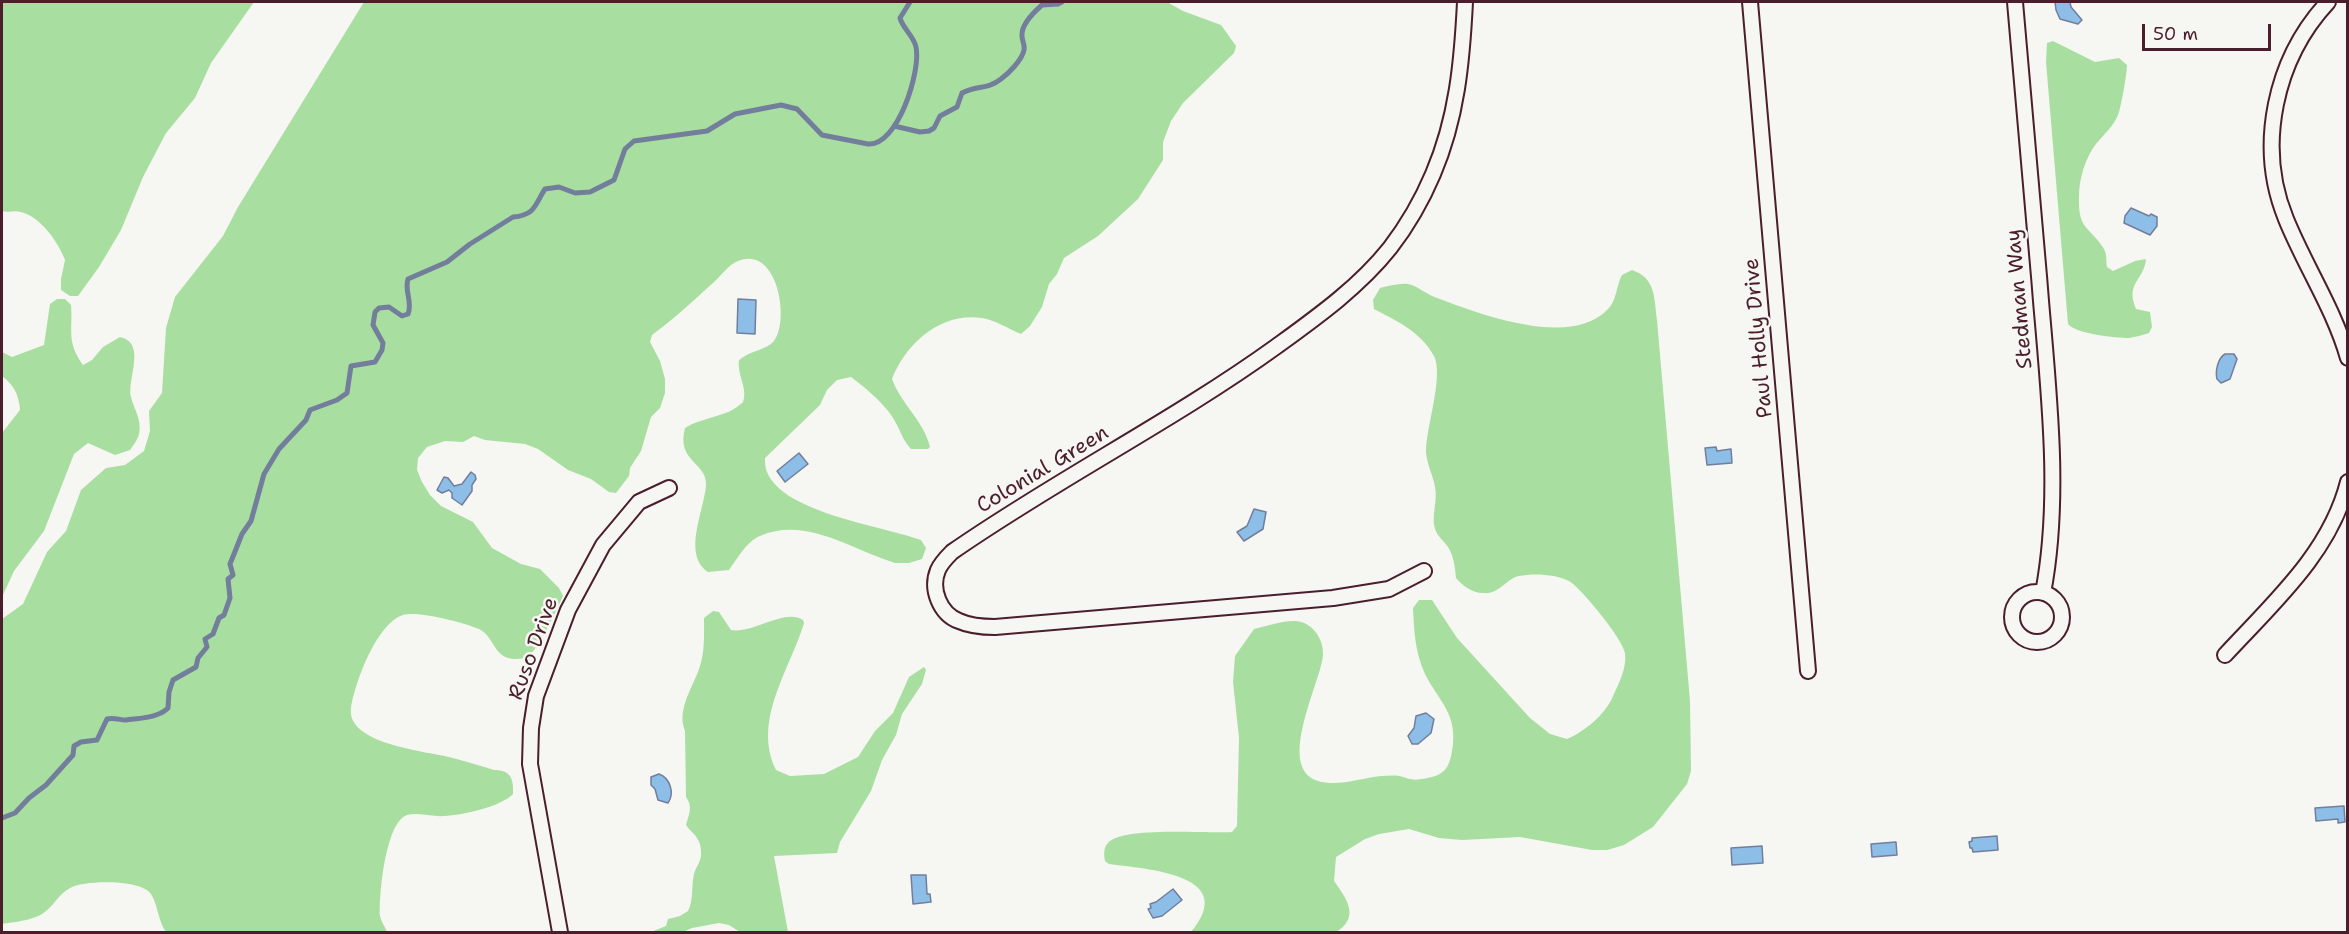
<!DOCTYPE html>
<style>
body{margin:0}
#map{position:relative;width:2349px;height:934px;overflow:hidden;background:#f6f6f2;font-family:"Shantell Sans",sans-serif}
canvas{display:block}
.frame{position:absolute;inset:0;border:3px solid #4a1f2b;pointer-events:none}
.scale{position:absolute;left:2142px;top:24px;width:129px;height:27px;box-sizing:border-box;border:3px solid #4a1f2b;border-top:0;padding-left:8px;font-size:18px;line-height:21px;white-space:nowrap;color:#4a1f2b;-webkit-text-stroke:4px #f6f6f2;paint-order:stroke}
</style>
<div id="map">
<canvas width="2349" height="934"></canvas>
<div class="frame"></div>
<div class="scale">50 m</div>
</div>
<script>
const ctx = document.querySelector('canvas').getContext('2d');
ctx.lineJoin = 'round';
function fill(path, color) { ctx.fillStyle = color; ctx.fill(path, 'evenodd'); }
function trace(path, color, width, dash) { ctx.strokeStyle = color; ctx.lineWidth = width; ctx.lineCap = dash ? 'butt' : 'round'; ctx.setLineDash(dash || []); ctx.stroke(path); }
function drawText(font, color, halo, rows, align = 'center') {
  ctx.font = font + ' "Shantell Sans",sans-serif'; ctx.lineWidth = 5; ctx.setLineDash([]); ctx.textBaseline = 'middle'; ctx.strokeStyle = halo; ctx.fillStyle = color; for (const [text, x, y, turn = 0] of rows) {
    ctx.save(); ctx.translate(x, y); ctx.rotate((+turn || 0) * Math.PI / 180); ctx.textAlign = isNaN(turn) ? turn : align; if (halo) ctx.strokeText(text, 0, 0); ctx.fillText(text, 0, 0); ctx.restore();
  }
}
fill(new Path2D(`
 M2,2H254L211,63L195,98L166,133L143,177L121,230L99,267L78,296H70L61,290V279L65,260C58,242 41,217 21,212C15,210 8,213 2,211Z
 M364,2H1167L1183,11L1221,25L1236,46L1234,53L1183,103L1171,121L1163,142V160L1138,199L1098,236L1064,258L1057,274L1049,284L1042,307L1030,326L1021,334C1009,329 995,320 982,318C941,312 906,343 892,379C901,404 924,421 930,447L928,449H911C903,440 902,435 897,425C888,406 868,390 851,377L837,380L827,390L820,405L765,458C765,462 765,468 767,472C783,513 883,526 921,540L926,548L922,559L909,563H895C852,550 806,516 760,536C747,541 737,559 729,570L708,572C682,554 704,512 706,485C707,462 676,462 685,428C704,416 727,418 743,402C748,388 737,376 739,360C751,350 767,350 774,341C790,321 778,245 738,261C728,265 722,275 714,282C694,300 674,319 652,335L650,342L660,361L665,379V393L660,408L651,417L641,451L630,468L629,476L616,493L609,492L591,479L568,470L538,449L525,444L485,440L474,436L463,442L445,441L427,447L418,458L417,470L422,482L430,495L441,506L473,522L492,548L521,564L540,569L559,588L563,596C558,607 536,656 525,658C492,664 498,639 479,629C465,623 418,610 403,615C377,623 355,682 351,708C346,744 425,751 449,757C464,761 479,765 494,770C510,770 514,778 513,794C500,807 463,815 444,816C432,817 417,812 407,815C385,823 379,896 380,916C381,921 385,927 387,932H166C158,921 158,905 151,894C141,879 84,880 70,888C58,895 55,904 46,911C37,920 14,922 2,924V619L23,604L47,552L66,531L81,490L106,468L125,465L144,451L150,431L149,411L162,393L166,328L175,297L223,236L238,207Z
 M2053,41L2095,62L2119,58L2127,65C2127,73 2121,108 2118,115C2113,127 2104,134 2096,144C2085,158 2079,179 2079,197C2078,231 2089,225 2104,249C2107,254 2106,261 2107,267L2113,271L2135,261L2146,259C2144,281 2125,282 2136,309L2150,312L2152,327L2149,333C2142,335 2136,337 2129,338C2116,338 2076,334 2068,324L2046,62L2047,43Z
 M1632,270C1656,278 1654,298 1657,320L1690,701L1691,771L1687,784L1653,827L1624,845L1607,850H1592L1520,837L1462,840L1439,838L1409,829L1379,834L1365,839L1336,857L1334,881C1346,898 1361,917 1336,932H1191C1240,874 1146,869 1109,864L1105,861C1104,856 1103,848 1108,843C1122,826 1208,834 1232,832L1237,826L1239,738L1233,682L1235,656L1254,629C1267,626 1281,621 1294,621C1312,621 1324,639 1323,655C1321,682 1275,768 1318,781C1338,787 1361,778 1381,776C1387,776 1394,775 1399,776C1408,778 1412,781 1421,779C1446,776 1450,768 1453,744C1456,712 1438,700 1425,674C1415,652 1414,631 1413,608L1419,600H1432L1457,638L1530,718L1550,734L1567,739C1584,732 1606,714 1613,696C1619,683 1627,668 1625,653C1623,639 1581,588 1569,581C1556,574 1533,573 1519,576C1507,578 1499,595 1483,593C1472,593 1463,586 1456,578C1455,568 1454,556 1448,547C1443,540 1438,537 1435,529C1431,516 1438,501 1435,487C1433,475 1427,465 1426,452C1426,427 1444,376 1434,356C1421,332 1397,321 1374,309L1373,300L1380,288C1389,286 1399,283 1408,284C1418,286 1427,295 1437,298C1480,314 1571,349 1608,309C1617,300 1616,286 1622,275Z
 M57,299H65L71,305C73,331 66,341 83,365L92,360L103,347L120,337C147,343 127,379 131,397C134,410 142,419 139,434C138,439 133,446 130,450L115,455L88,443L74,454L44,531L14,571L2,597V433L20,410C19,395 14,385 2,376V352L12,357L44,345L50,304Z
 M713,611L719,612L731,630C754,634 784,608 803,620L804,623C790,670 752,720 776,770L790,776L824,774L858,757L875,731L893,713L909,677L924,667L926,670L922,684L902,714L896,735L882,760L871,791L840,842L837,853L774,856L788,932H740L729,925L719,923L692,928L683,932H651L666,926L668,919L680,916L688,911C694,899 691,887 694,874C696,866 702,861 701,852C701,837 692,834 686,825C689,814 693,807 686,797L685,731C676,709 694,686 700,666C705,651 704,633 704,618Z`), '#a9dea1');
const water = new Path2D(`
 M2055,2H2070L2071,7L2082,20L2078,24L2060,19L2056,10Z
 M2131,208L2149,216L2151,214L2157,217V226L2150,235L2124,223L2125,216Z
 M738,299L756,300L755,334L737,333Z
 M2225,354H2234L2237,359L2230,379L2221,383L2217,379C2215,371 2218,358 2225,354Z
 M1716,447L1717,451L1731,449L1732,463L1707,465L1705,448Z
 M799,453L808,464L785,482L777,471Z
 M471,472L475,475L476,479L472,485V491L462,505L452,498V493L449,490L442,493L437,490L444,477L448,478L454,486L462,484Z
 M1254,509L1266,512L1263,529L1244,541L1237,532L1247,526Z
 M1426,713L1434,719L1431,733L1418,744H1412L1408,736L1414,728L1416,716Z
 M659,774C670,778 675,793 668,803L658,800L655,789L651,785V777Z
 M2344,806L2345,822L2338,823V819L2316,821L2315,808Z
 M1997,836L1998,850L1973,852L1972,848H1970L1969,842L1972,841V838Z
 M1896,842L1897,855L1872,857L1871,844Z
 M1762,846L1763,863L1732,865L1731,848Z
 M911,875H926L927,894H930L931,902L913,904Z
 M1173,889L1182,900L1162,916L1153,918L1148,909L1151,908L1150,904L1156,902Z`);
fill(water, '#8dbee8');
trace(water, '#727e9c', 1.5);
trace(new Path2D(`
 M894,126L920,132L929,131L934,128L940,116L957,107L962,93C977,85 987,90 1001,79C1009,73 1022,60 1024,50C1025,44 1022,41 1022,36C1021,25 1034,12 1042,5L1058,4L1062,2
 M2,818L15,813L29,798L46,785L73,755L74,746L81,742L97,740L107,719C114,717 119,720 126,720C140,718 158,718 168,708L169,692L173,680L196,667L198,658L207,647L205,639L213,634L219,618L224,615L230,598L228,579L233,575L230,564L242,534L251,521L264,474L279,449L306,420L310,410L337,400L347,393L351,366L375,362L382,350L383,343L373,325L375,312L379,308L389,307L402,316L408,314C413,302 404,291 408,279L447,262L470,244L513,217C536,215 535,204 545,189L559,187L575,193L590,192L614,180L625,149L634,141L707,131L735,114L781,105L797,109L822,135L868,144C898,146 921,71 916,47C914,36 903,29 900,18L910,2`), '#727e9c', 5);
const street = new Path2D(`
 M1750,2L1808,671
 M2015,2C2024,101 2033,201 2041,301C2049,395 2061,500 2043,593
 M2328,2C2275,59 2256,146 2286,219C2305,266 2334,309 2348,358
 M1424,571L1389,589L1333,598L995,627C983,627 970,626 959,621C940,614 930,589 938,570C941,563 947,557 952,552C1057,479 1173,421 1277,346C1317,317 1359,287 1390,248C1407,226 1422,200 1433,174C1457,118 1462,62 1465,2
 M2012 617a25 25 0 1 1 50 0a25 25 0 1 1-50 0Z
 M2225,655C2273,603 2330,553 2348,482
 M560,932L530,764L531,728L536,696L568,610L603,545L639,502L669,488`);
trace(street, '#4a1f2b', 18);
trace(street, '#f6f6f2', 14);
drawText('21px', '#4a1f2b', '#f6f6f2', [
 ["Stedman Way",2020,299,-95],
 ["Paul Holly Drive",1759,338,-95],
 ["Colonial Green",1043,470,-31],
 ["Ruso Drive",534,649,-70]
]);
</script>
